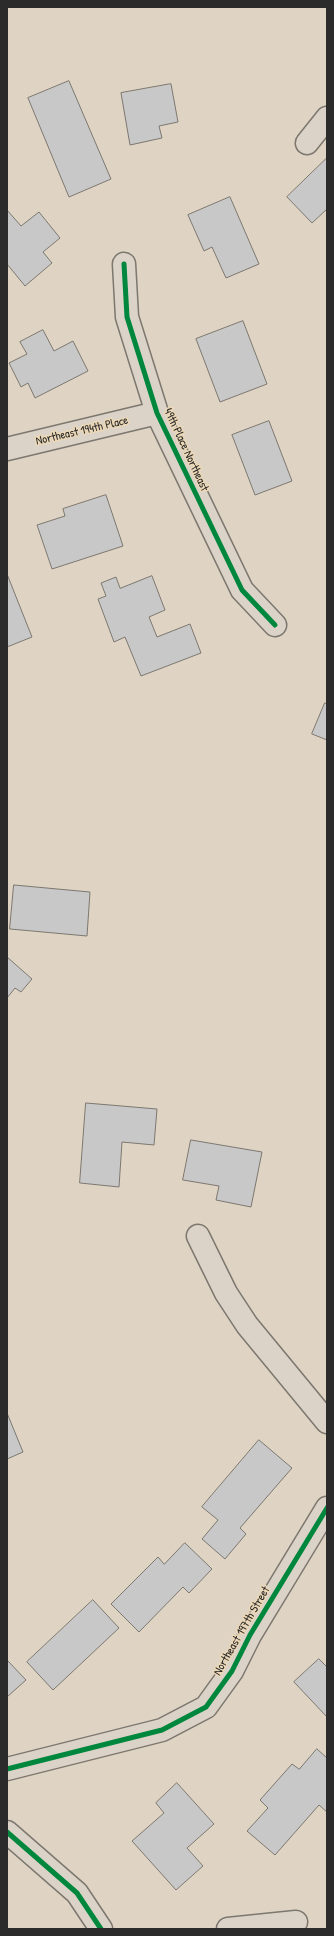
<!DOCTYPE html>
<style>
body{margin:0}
#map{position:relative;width:334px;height:1936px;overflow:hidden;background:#dfd4c3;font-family:"Patrick Hand",sans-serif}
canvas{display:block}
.frame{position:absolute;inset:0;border:8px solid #2b2b2b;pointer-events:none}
</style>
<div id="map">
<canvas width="334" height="1936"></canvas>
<div class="frame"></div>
</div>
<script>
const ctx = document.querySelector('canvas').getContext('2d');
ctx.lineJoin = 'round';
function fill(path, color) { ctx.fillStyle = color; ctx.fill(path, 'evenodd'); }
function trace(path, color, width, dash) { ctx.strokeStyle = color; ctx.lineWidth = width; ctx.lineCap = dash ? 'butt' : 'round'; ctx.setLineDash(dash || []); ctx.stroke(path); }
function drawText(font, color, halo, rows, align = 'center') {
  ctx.font = font + ' "Patrick Hand",sans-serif'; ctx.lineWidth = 3; ctx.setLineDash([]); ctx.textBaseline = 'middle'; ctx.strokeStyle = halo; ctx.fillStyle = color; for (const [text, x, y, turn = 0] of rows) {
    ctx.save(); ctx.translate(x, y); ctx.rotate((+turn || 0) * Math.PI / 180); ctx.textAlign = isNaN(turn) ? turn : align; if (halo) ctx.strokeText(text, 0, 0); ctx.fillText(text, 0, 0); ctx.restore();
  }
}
const building = new Path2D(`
 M69,81L111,179L69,197L28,98Z
 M171,84L178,122L159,126L162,138L130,145L121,93Z
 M327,158V209L312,223L287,197Z
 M230,197L259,264L226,278L212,247L204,251L188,215Z
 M7,210L21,226L39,212L60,238L43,252L52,263L25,286L7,264Z
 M243,321L267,384L220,402L196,339Z
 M43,330L54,351L73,341L88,371L35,398L28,383L21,387L9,363L27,354L20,342Z
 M269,421L292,481L255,495L232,435Z
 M106,495L123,546L52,569L37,525L65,516L63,509Z
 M7,574L32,637L7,647Z
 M152,576L165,610L149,617L157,637L190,624L201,653L141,676L125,637L114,642L98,599L106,596L101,583L116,577L120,588Z
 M325,703L327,704V740L312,734Z
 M14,885L90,892L87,936L10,929Z
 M7,957L32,979L21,992L15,988L7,998Z
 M86,1103L157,1109L154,1145L122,1142L119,1187L80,1183Z
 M191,1140L262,1152L251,1207L216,1200L219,1186L183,1180Z
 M7,1413L23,1452L7,1459Z
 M259,1440L292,1468L240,1528L246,1534L225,1559L202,1539L218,1520L202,1507Z
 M185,1543L212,1569L189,1593L183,1587L139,1632L111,1604L158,1557L164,1564Z
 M93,1600L119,1628L53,1690L27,1662Z
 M319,1659L327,1667V1717L294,1682Z
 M7,1660L26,1680L7,1697Z
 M317,1749L327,1758V1812L319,1805L275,1855L247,1831L268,1808L260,1800L292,1764L299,1769Z
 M177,1783L214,1824L187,1848L203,1866L176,1890L132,1841L164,1813L156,1803Z`);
fill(building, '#c8c8c9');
trace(building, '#7c776f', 1);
const minor = new Path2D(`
 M307,143L327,118
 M124,264L127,317L157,413L242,590L275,625
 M7,449L157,413
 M198,1236L226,1293L247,1325L327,1422
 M7,1769L162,1730L206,1707L232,1671L250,1635L327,1508
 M7,1832L77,1893L101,1929
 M228,1929L296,1922`);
trace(minor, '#7c776f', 25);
trace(minor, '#dbd3c7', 22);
trace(new Path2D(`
 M124,264L127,317L157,413L242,590L275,625
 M7,1769L162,1730L206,1707L232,1671L250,1635L327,1508
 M7,1832L77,1893L101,1929`), '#00873e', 5);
drawText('12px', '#2b2b2b', '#ecd8b6', [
 ["Northeast 194th Place",82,431,-13],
 ["49th Place Northeast",186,450,65],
 ["Northeast 197th Street",242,1631,-60]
]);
</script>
